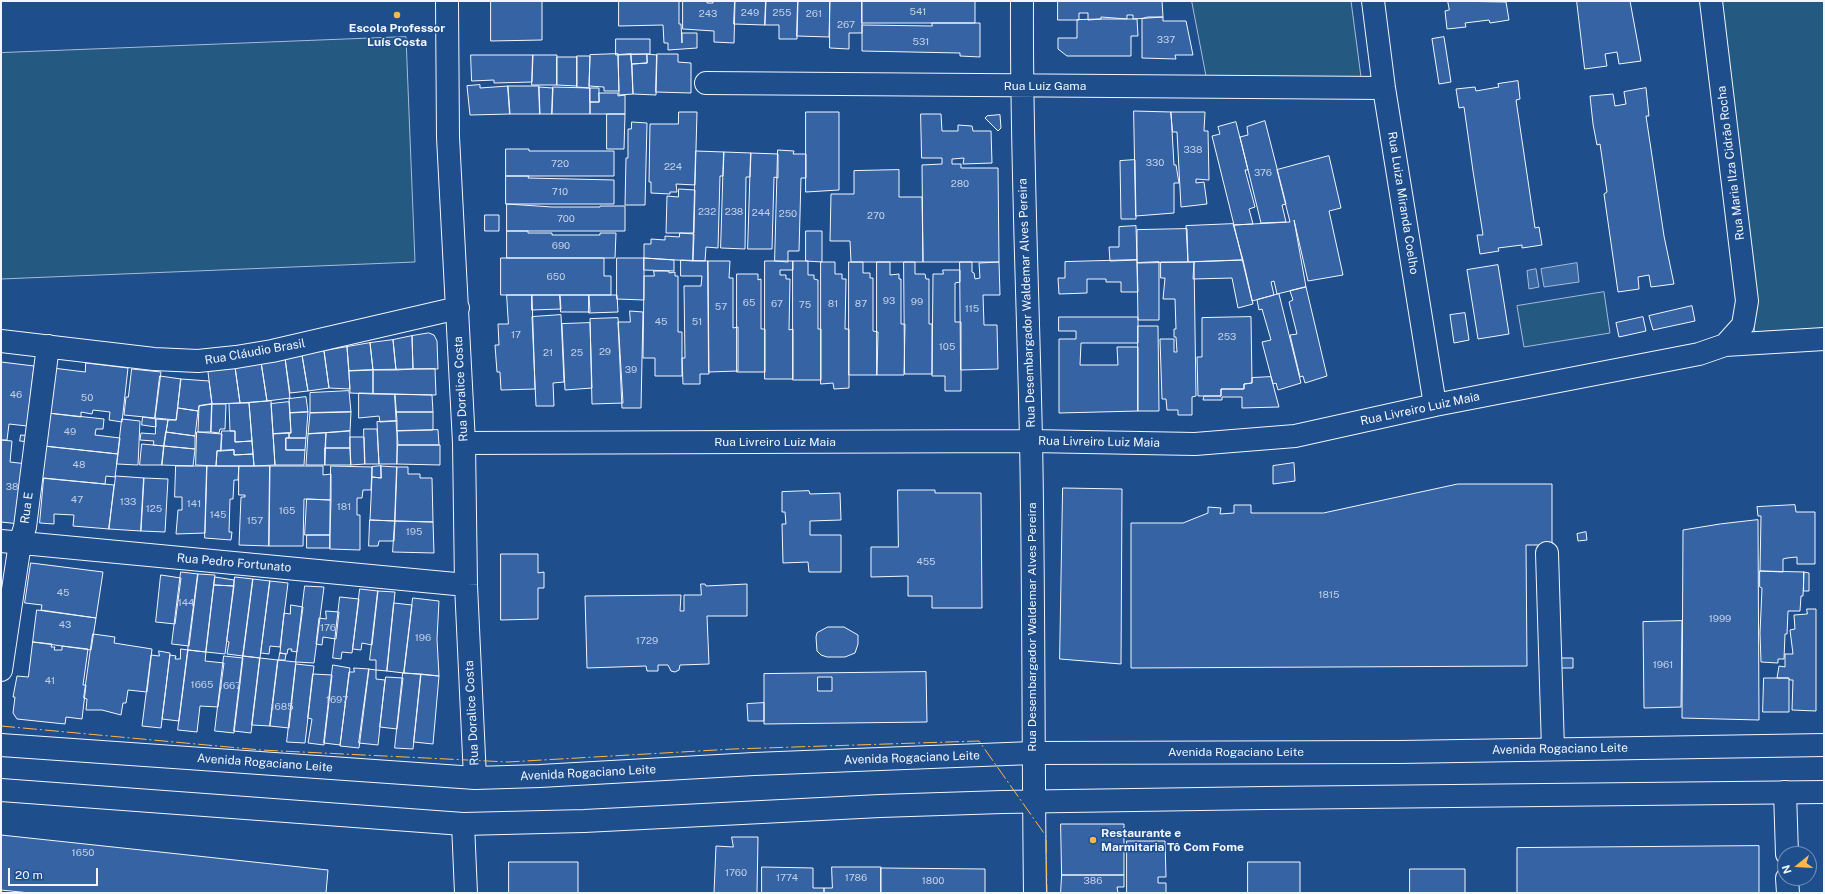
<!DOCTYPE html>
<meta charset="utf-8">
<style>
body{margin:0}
#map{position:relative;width:1825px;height:894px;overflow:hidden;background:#1f4e8c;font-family:"Public Sans",sans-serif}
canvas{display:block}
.frame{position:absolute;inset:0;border:2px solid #f2f6ff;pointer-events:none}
.north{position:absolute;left:1777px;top:846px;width:40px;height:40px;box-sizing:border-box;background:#1f4e8c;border:1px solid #7391ba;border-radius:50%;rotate:252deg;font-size:11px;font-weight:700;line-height:16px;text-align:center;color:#f2f6ff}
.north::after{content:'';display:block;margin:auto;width:14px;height:18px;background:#ffb74d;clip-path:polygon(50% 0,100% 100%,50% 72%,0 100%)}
.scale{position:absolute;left:8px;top:868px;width:90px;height:18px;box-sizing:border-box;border:2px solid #f2f6ff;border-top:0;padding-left:5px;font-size:12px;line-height:14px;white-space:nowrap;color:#f2f6ff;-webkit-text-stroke:3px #1f4e8c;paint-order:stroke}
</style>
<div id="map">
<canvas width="1825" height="894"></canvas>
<div class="frame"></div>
<div class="north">N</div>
<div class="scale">20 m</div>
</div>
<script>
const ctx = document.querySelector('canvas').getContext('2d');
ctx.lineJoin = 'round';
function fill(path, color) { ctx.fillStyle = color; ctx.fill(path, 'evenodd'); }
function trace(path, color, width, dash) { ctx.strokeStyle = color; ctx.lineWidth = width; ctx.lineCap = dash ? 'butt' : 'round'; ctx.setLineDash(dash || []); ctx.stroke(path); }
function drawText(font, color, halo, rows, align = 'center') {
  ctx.font = font + ' "Public Sans",sans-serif'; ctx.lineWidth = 3; ctx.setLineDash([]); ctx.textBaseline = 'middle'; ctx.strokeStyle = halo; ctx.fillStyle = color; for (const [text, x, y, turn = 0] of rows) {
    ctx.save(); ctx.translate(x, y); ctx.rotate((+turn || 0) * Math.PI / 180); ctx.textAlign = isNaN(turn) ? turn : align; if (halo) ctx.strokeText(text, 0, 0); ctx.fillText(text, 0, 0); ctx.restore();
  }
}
const green = new Path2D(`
 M1192,1H1351L1361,77L1207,79Z
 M1720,1H1824V328L1755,332Z
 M406,37L415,262L1,279V53Z
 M1604,292L1610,333L1524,347L1517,306Z`);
fill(green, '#245a82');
trace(green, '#a8bbd7', 1);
const water = new Path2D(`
 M1577,263L1579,282L1544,287L1541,269Z
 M1536,269L1539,287L1529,289L1527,271Z`);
fill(water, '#3b69a3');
trace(water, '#a8bbd7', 1);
const building = new Path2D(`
 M491,1H542V40L491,41Z
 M619,1H679V24H681L682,43V33H697V48L668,50V43H664L663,25L619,26Z
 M683,1H707V3H713V1H735L734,43L714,42V31L683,29Z
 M735,1H766L765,25L734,24Z
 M766,1H798L797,39H779V25H765Z
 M798,1H830L829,37L797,36Z
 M830,1H862V33H849V49L830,48Z
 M862,1H975V23H862Z
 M1058,1H1162L1163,17L1133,19V15H1127V19L1101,17V19L1088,20V13H1079V20H1058Z
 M1448,1L1506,2L1509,20L1490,23L1489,20L1465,23L1466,27L1447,29L1445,11L1449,10Z
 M1577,1H1630L1641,61L1619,64L1617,52L1605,54L1607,66L1585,69Z
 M1148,17H1163V21H1186L1193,55H1175L1176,59L1142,58V19Z
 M1103,19H1137L1138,36H1131V56H1067L1058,49V38H1077V20Z
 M932,23H980V57L960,56V53L862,51V25L932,26Z
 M1444,37L1451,82L1439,84L1432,39Z
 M616,39H650V54L616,55Z
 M618,54L619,91H604V87L589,86L590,55Z
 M631,54L633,94L619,95L618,55Z
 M631,54H647V63L632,64Z
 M647,54L657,55L656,95L633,94L632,64L647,63Z
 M657,54H678V62L691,63V93L656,92Z
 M471,55H533L532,82L494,83V80L472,81Z
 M533,55H557V85H532Z
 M577,56H590L589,88L577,87Z
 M557,57H577V86L557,85Z
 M1518,81L1520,99L1516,100L1535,228L1539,227L1542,245L1522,248V245L1498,248L1499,251L1480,254L1477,235H1483L1473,171L1464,107L1459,108L1456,89L1475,87L1476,91L1499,87L1498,84Z
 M480,85V88L508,86L510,114L470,115L467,86Z
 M508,86H539L540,114H510Z
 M539,87L553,88L552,114H540Z
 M553,87L590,88V114H552Z
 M590,88H599V102H590Z
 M1646,88L1649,116H1646L1664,236L1674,284L1651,287L1649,275L1638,277L1639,289L1618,292L1604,194L1607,192L1600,144L1597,145L1593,124L1590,96L1613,94L1615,106L1626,104L1624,92Z
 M599,93H618V96L625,95V114H590V102H599Z
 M1134,111L1171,112L1174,165H1176L1179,183H1174V213L1136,216Z
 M679,112H697L695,185L676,184L677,192H670V194L651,193V182H649L650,124H678Z
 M806,112H839V190L806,192Z
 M1171,112H1205L1204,131H1208L1209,180L1196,179V183L1204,182L1207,204L1181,207L1177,132H1173Z
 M607,114H625L624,149H607Z
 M921,114H941L942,131H958V125L972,126L973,131H991L992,163L963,164L964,158L952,159V164H961V168H998L999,262H923L922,165L942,164V158H922Z
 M1000,115L1001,128L998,131L985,118L987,116Z
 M1265,121L1286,204L1282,205L1286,222L1261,223L1240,137L1248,135L1247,127Z
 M632,122L647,123L645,205H625L626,158H628V129H631Z
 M1236,122L1248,170H1245L1255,207L1249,209L1253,224L1234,225L1212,136L1220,134L1218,127Z
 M506,149H529V151H614V176H506Z
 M778,150L794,151L793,154H806V178H801L799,251H788V262L775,261Z
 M696,151L724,152L723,176H720L718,248L706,247L705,261H693Z
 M724,152L751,153L750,177H746L745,249L721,248Z
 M751,153L778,154V178L774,177L772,249H748Z
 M1329,156L1341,208L1329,211L1343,275L1308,281L1294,220L1306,287L1277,294L1274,281L1271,282L1274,295L1252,301L1234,225L1290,222L1277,170Z
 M1135,160L1136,219H1121L1120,161Z
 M899,170V197H922L923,262H851L850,241H830L831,194H854V171Z
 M506,176H529L528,178L614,180V204H506Z
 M679,189L695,190L694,233H666L667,196L678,197Z
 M507,204L552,207H600V206H625V231H507Z
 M485,215H499V231H485Z
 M1233,224L1243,260L1188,262L1186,226Z
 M1136,226L1137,260L1110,261L1109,247H1119V227Z
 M1187,229L1188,262L1137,263V230Z
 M507,231H528V233H552V235H600V233H616L615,258H507Z
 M806,231H822V262L806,261Z
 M680,233L694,234L693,261L644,258V244H651V239L665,240V236L679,237Z
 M501,258H604V276H611V295H501Z
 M617,258H644V300L617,299Z
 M644,258L674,260V271L644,270Z
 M681,260L708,261L709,374H700V384H683L682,358H685L684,286H701L702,276H681Z
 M1137,260L1138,292H1121V282H1106V279H1087V293L1059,294L1058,278H1065V262Z
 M1240,260H1243L1253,304L1238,308L1232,278L1193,279L1194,262Z
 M708,261H730L729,278H733V328L738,327V371L709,372Z
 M765,261H793V270H780V275H786V279H790L789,330L793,329V379H765Z
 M793,261H808V275H814V279L818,280V329H821V380H793Z
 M821,262H835V274H842V279H846L845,329H849V388L834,389L833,383L821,384Z
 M849,262H863V273H870V278H873V331L878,332L877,375H849Z
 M877,262H890V275L899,274V279H901V324H905L904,375H877Z
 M904,262H915V274H925L926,279H929V324H932V374H905Z
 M960,262H972V272L974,273L975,279L980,278L979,263L999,262L1000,295H983L984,325H997L998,369L961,370Z
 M1159,262V320H1138L1137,263Z
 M1161,262H1194L1196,396L1192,397V415H1178V410H1167L1166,399H1162L1160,339H1174V352H1177L1176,337H1174V329H1176L1175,299H1163L1165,278H1161Z
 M1498,265L1509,334L1478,339L1467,270Z
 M943,270H960V282L955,283V322H961V391H945V376H932L933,274H943Z
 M654,271H669V273L675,272V276H678V332H682V376H655V358H643L644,276H654Z
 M737,274H758V280L761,279V329H765V372H737Z
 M1306,287L1327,376L1305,383L1303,376L1300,377L1290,335L1297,334L1289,302L1293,300L1290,291Z
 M1279,294L1301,383L1278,390L1276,383L1273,384L1262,342L1271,340L1262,309L1259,310L1257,300Z
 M507,295H532L535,389L501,390L500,372H497L495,345H499L498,324H508Z
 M532,295H560L561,309L532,310Z
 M560,295H589L590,312H561Z
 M589,295H617L618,312L589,313Z
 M1692,306L1695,321L1653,330L1649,316Z
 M630,311L643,312L641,408H622L618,322H630Z
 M1465,313L1469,340L1454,343L1450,315Z
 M561,315L564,382L553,383L554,406H536L532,317Z
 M1059,317H1138V343H1081L1080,365H1118L1117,347H1138V411L1059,413V339H1076V331H1059Z
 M1251,317L1252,383L1244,384V389H1221V396H1198L1197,357H1202V318Z
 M1643,317L1646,331L1619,337L1616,323Z
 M618,318L623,403L592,404L590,319Z
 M590,323L592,388L565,390L562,324Z
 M1138,326H1158L1159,411H1138Z
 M429,333L434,335L437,341L438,369H413L412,336Z
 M412,336L413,369L396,370L393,340Z
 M393,340L396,370H373L370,343Z
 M370,343L373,370L349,371L347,347Z
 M347,347L350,389L329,388L324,351Z
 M324,351L329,388L308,391L302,355Z
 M302,355L308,391L290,393L285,358Z
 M285,358L290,398L267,401L261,362Z
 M1,362L34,366L27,426L9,424L7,440H1Z
 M261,362L267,401L240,403L235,367Z
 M86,363L128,368L122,422L109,420L110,412L93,410L92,414L81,412V417L48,413L53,368L85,372Z
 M235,367L240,403L212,404L208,372Z
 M132,369L161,372L155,418L124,415L126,397H128Z
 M435,369L436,395L373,394V370Z
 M373,370V394L350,393L349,371Z
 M160,376L181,379L176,420L155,418Z
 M1271,377L1279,407L1242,408V397H1222V400H1203L1204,396H1221V389H1244V384L1252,383V378Z
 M181,379L209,381L212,404L199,406L198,411L178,408Z
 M349,391L351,412L310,413V393Z
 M359,393L395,394L397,421L380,422L379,416L359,418Z
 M395,394L432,395L433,412H396Z
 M306,397L308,412L290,413L289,399Z
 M271,401L275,465L254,466L249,403Z
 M289,402L291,433L273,434L271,404Z
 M240,403H249L252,441L235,442V431H230L229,404Z
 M212,404L211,432H198L199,406Z
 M212,404H226L225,429H220L219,433L211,432Z
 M178,408L198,411L195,436L166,432L168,420H176Z
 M308,412L306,438H289V433H291L290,413Z
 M351,412L350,431L308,434L310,413Z
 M396,412H433V430L397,431Z
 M48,413L104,419L103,429H96L95,435L120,438L118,454L44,446Z
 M143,417L156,419V427L142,425Z
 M122,419L140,421L138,465L117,464Z
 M156,419L168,420L164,446L153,445L154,441L140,440L141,433L155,434Z
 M397,421V464H379L377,422Z
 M364,429H377L379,464H365Z
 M438,430L439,445H398L397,431Z
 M222,431H235V442L252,441L253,454L234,455V450L221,451Z
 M350,431V448H325L326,433Z
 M166,432L195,436V449L164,446Z
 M197,432L222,434L221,451H217L216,466L196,465Z
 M289,433V438H286V450H305L304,465H275L273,434Z
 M326,433L325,465H306L308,434Z
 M21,435L30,436L29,442L20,441Z
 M350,437H364L365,464L351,465Z
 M286,438H306L305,450H286Z
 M1,440L12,441L10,462L27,464L20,524L1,522Z
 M142,444L164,446L162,465H140Z
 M398,445H440V465L397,464Z
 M44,446L118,454L115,477L106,476L105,484L40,478Z
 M164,446L195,449L193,466L162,465Z
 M325,448H350L351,465H325Z
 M234,450V455L253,454L254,466H216L217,451Z
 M1294,463L1295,481L1273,484V466Z
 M176,466H207L205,533L176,534L178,510H182V497H175Z
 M207,466H239L238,480H234L233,499H230L229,532H232L231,540L205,538Z
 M239,466H270L269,546L239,545L241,497H245V495H239Z
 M270,466H323V475L331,474V500L304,499L303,546H269Z
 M331,466L372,467L371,490H363L362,498H357V515H360V550L330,549Z
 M381,466V478L372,477V467Z
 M381,466L397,467L395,521L370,520L372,477L381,478Z
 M397,467H408V474H420V478H432L433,522L395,521Z
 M116,476L144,478L141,531L109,529Z
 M44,478L114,485L109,529L73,526L74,515L54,514V524L40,523Z
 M144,478L168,479L165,532L141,531Z
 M1458,484H1552V545H1526L1527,666L1131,668V523H1183L1208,513V507L1221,508L1220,514L1234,513V505H1251V513H1323Z
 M1063,488L1122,489L1121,664L1060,659Z
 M898,490H935V493H981L982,608H932V596H908V576L871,577V547H898Z
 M809,491L810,494L840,493L841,520L810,521V535H841V572H809L808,562L783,563L782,524H786L785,512H782V492Z
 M307,499L331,500L330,535H305Z
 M1795,505L1796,512H1815V564H1797V557L1787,558L1783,559V572L1760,571L1761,516H1758L1757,507Z
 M370,520L395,521L394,541H379L378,546H369Z
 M1758,520L1759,720L1682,718L1683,530L1720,524Z
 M395,521L433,522L434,553L393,552Z
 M1586,532L1587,540L1578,541L1577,534Z
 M307,535H330V548H307Z
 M501,554H538V573L544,572V588H538V619L501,620Z
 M31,563L103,572L96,618L41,610L42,605L25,603Z
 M1760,571L1804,572L1803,596H1801L1800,611H1788L1787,634H1785L1784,659H1778V663L1761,662L1760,633L1762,588L1760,587Z
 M181,572L198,574L189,646L172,644Z
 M1804,572L1809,573V591H1804Z
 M198,574L215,575L206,652L188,650Z
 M161,575L181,578L175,624L156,622Z
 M215,577L234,580V586L214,585Z
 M235,577L253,579L243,656L227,654L229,642L227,641Z
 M253,579L270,581L260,658L243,656Z
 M270,581L288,583L280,647L270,646L269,654L261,653Z
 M701,584H705L706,586L747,584V616H707L709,664L680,665L679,670L675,672L671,671L668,665H658V671H647L646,666L587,668L585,596L681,595L680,611H684V595H701Z
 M214,585L234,586L225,654L206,652Z
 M305,586L324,587L314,663L296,662Z
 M360,589L378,591L372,645L362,643L361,650L353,649Z
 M378,591L395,592L387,671L376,670V660H370Z
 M340,597L359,599L352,653L342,652L341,659L333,658Z
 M413,598L439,601L437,639L439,676L404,673Z
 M394,603L412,605L404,673L387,671Z
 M291,605L303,607L297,652L291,651L292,649H288L287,654L280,653L284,613L290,614Z
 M1807,609H1816V711L1792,710L1793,680H1790L1788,678H1777L1779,666L1785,667V654H1793L1790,630L1795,629L1794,615L1807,614Z
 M37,610L96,618L91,650L33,642Z
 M326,611L339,612L336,639L323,637L322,645L316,644L319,618L326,619Z
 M1682,621L1681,707L1644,708L1643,622Z
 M828,627H844L858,635V644L855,653L845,657H827L821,655L817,651L816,637L817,633Z
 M93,634L115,637L114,643L152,649L147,692L128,690L126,703H123L121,715L102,710H86L87,699L84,698Z
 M33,642L52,644L51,647H55L54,650H62V646L88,649L83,685H86L82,719L66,717L65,724L17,719L13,713L15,697H13L17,676L28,677Z
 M181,649L188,650L179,721L162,719L170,655L176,656L175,659H180Z
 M188,650L206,652L205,661L224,663L218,707L200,706L197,732L178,730Z
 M159,651L170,653L161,728L142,726L151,655L159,656Z
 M280,653L286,654L285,660H279Z
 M224,656L243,658L234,733L215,731Z
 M243,656L260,658L251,733L234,731Z
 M260,658L278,660L270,726L252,725Z
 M1557,658H1573V668H1557Z
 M278,660L296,662L289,728L270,726Z
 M296,664L314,666L305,743L287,742Z
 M333,665L350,668L340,745L324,743Z
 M354,668L369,669L359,748L340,746L349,672H354Z
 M369,669L376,670V679L385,680L378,745L359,743Z
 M926,672L927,722L764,724V674ZM818,677H832V691H818Z
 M403,673L421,674L413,749L395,748Z
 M313,674L332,675L324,745L308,743L312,719L308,718Z
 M421,674L439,676L433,744L414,742Z
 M386,677L403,678L397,729L380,727Z
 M1764,678H1789V712H1763Z
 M764,703V721H748L747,704Z
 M1061,824H1124V875H1062Z
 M1,835L328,870L326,893H30L1,890Z
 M732,837H758L757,893H714L716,846L733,847Z
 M1127,841H1165L1166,877H1158V883H1166V893H1127Z
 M1759,846V893H1517V848Z
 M509,862H578V893H509Z
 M1248,862H1300V893H1248Z
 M762,867L813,868V888H824V893H762Z
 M832,867H881V893H824V888H832Z
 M881,868L985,869V893H881Z
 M1410,869H1465V893H1410Z
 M1062,875H1124V887H1117L1118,893H1061Z`);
fill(building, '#3563a3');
trace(building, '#f2f6ff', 1);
const minor = new Path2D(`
 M447,1L448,137L464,443L466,585L475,778
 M1022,1C1021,147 1028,294 1031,440C1034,591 1033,742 1035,893
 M1373,1L1384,88L1435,405
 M706,83L1384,88
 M1,341L154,359L198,361L236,357L272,351L458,308
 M1725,345L1824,339
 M464,443L1031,441L1195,444L1295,436L1435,405L1699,354L1725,345L1743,325L1747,301L1711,1
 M1,541L466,585
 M1547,553L1553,749
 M1,670L20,543L25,527L48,346
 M1785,792L1787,854
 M463,824L466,893
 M1787,878L1788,893`);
const major = new Path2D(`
 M1,745L475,778L540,776L754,764L1032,753L1400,752L1824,745
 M1,790L463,824L584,821L880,806L1002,802L1266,798L1824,792`);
trace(minor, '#f2f6ff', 24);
trace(major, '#f2f6ff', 24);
trace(minor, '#1f4e8c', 22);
trace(major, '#1f4e8c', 22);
trace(new Path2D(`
 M1,726L261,750L508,762L733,749L979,741L1046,836L1047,893`), '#ffb74d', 1, [14, 3, 2, 3]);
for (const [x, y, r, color] of [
 [397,15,4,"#ffb74d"],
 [1093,840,4,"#ffb74d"]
]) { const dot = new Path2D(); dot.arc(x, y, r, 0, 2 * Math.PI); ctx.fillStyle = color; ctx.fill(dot); trace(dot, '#1f4e8c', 1.5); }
drawText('10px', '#c3d1e8', null, [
 ["541",918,12],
 ["249",750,13],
 ["255",782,13],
 ["243",708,14],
 ["261",814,14],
 ["267",846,25],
 ["337",1166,40],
 ["531",921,42],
 ["338",1193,150],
 ["330",1155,163],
 ["720",560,164],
 ["224",673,167],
 ["376",1263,173],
 ["280",960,184],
 ["710",560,192],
 ["232",707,212],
 ["238",734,212],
 ["244",761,213],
 ["250",788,214],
 ["270",876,216],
 ["700",566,219],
 ["690",561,246],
 ["650",556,277],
 ["93",889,301],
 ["99",917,302],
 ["65",749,303],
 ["67",777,304],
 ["81",833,304],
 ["87",861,304],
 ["75",805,305],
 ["57",721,307],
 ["115",972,309],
 ["45",661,322],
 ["51",697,322],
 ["17",516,335],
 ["253",1227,337],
 ["105",947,347],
 ["29",605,352],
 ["21",548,353],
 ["25",577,353],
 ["39",631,370],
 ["46",16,395],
 ["50",87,398],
 ["49",70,432],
 ["48",79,465],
 ["38",12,487],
 ["47",77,500],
 ["133",128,502],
 ["141",194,504],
 ["181",344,507],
 ["125",154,509],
 ["165",287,511],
 ["145",218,515],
 ["157",255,521],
 ["195",414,532],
 ["455",926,562],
 ["45",63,593],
 ["1815",1329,595],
 ["144",186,603],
 ["1999",1720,619],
 ["43",65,625],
 ["176",328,628],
 ["196",423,638],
 ["1729",647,641],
 ["1961",1663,665],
 ["41",50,681],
 ["1665",202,685],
 ["1667",230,686],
 ["1697",337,700],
 ["1685",282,707],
 ["1650",83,853],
 ["1760",736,873],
 ["1774",787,878],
 ["1786",856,878],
 ["1800",933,881],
 ["386",1093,881]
]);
drawText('bold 12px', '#f2f6ff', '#1f4e8c', [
 ["Escola Professor",397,28],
 ["Luís Costa",397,42],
 ["Restaurante e",1101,833,"left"],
 ["Marmitaria Tô Com Fome",1101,847,"left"]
]);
drawText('12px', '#f2f6ff', '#1f4e8c', [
 ["Rua Luiz Gama",1045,86],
 ["Rua Maria Ilza Cidrão Rocha",1731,163,-97],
 ["Rua Luiza Miranda Coelho",1403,203,81],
 ["Rua Desembargador Waldemar Alves Pereira",1027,303,-92],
 ["Rua Cláudio Brasil",255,352,-10],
 ["Rua Doralice Costa",461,389,-93],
 ["Rua Livreiro Luiz Maia",1420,409,-12],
 ["Rua Livreiro Luiz Maia",775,442],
 ["Rua Livreiro Luiz Maia",1099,442,1],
 ["Rua E",27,508,-82],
 ["Rua Pedro Fortunato",234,563,5],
 ["Rua Desembargador Waldemar Alves Pereira",1032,627,-90],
 ["Rua Doralice Costa",472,713,-93],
 ["Avenida Rogaciano Leite",1560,749,-1],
 ["Avenida Rogaciano Leite",1236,752],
 ["Avenida Rogaciano Leite",912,758,-2],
 ["Avenida Rogaciano Leite",265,763,4],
 ["Avenida Rogaciano Leite",588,773,-3]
]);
</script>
